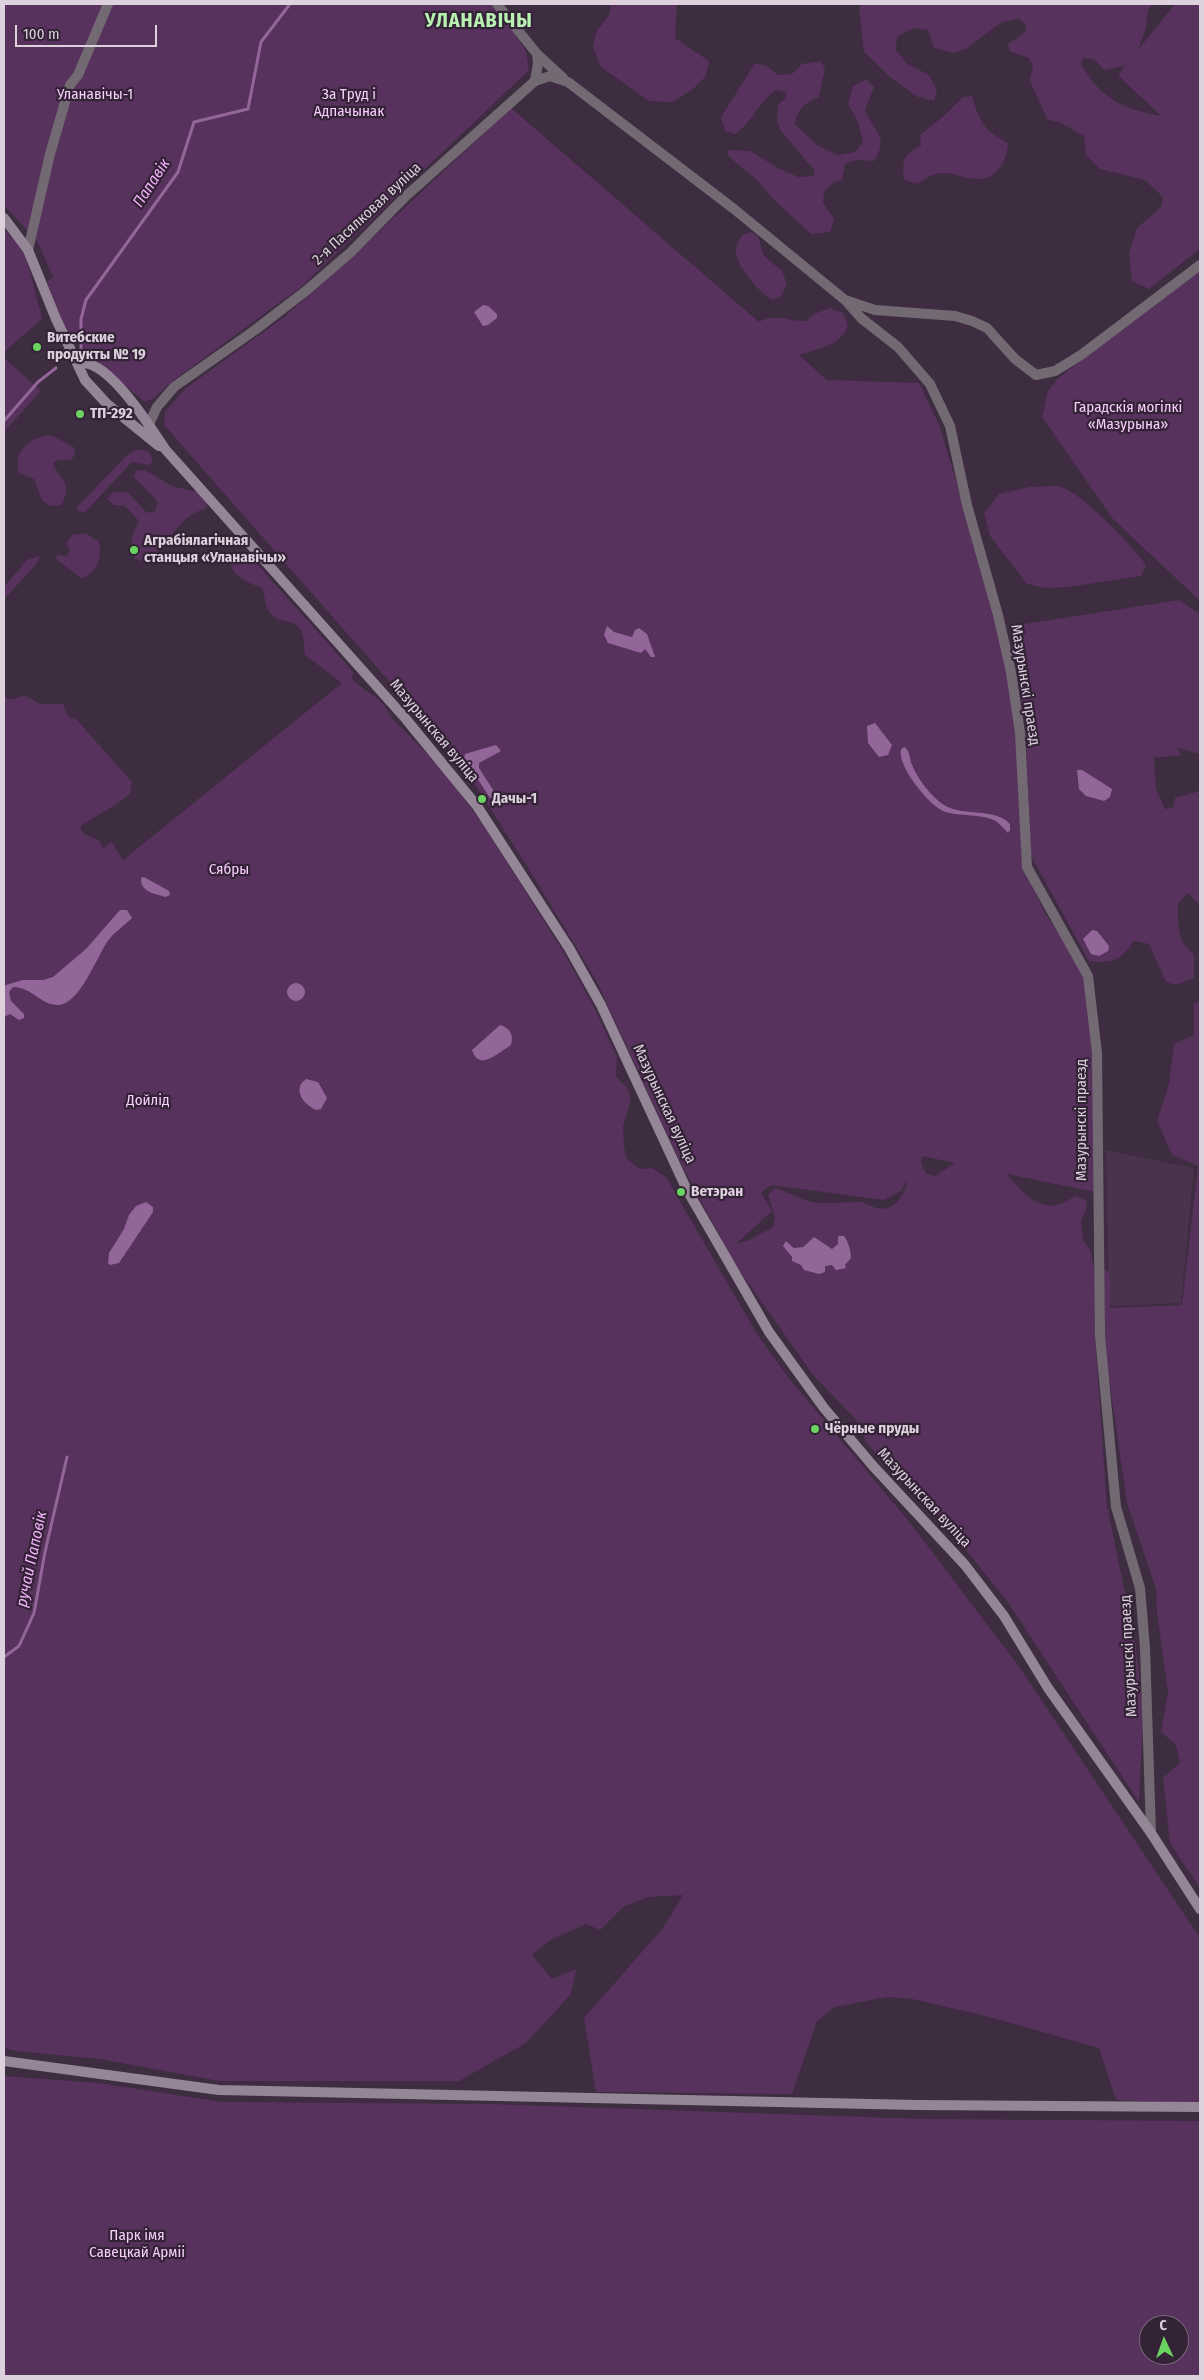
<!DOCTYPE html>
<meta charset="utf-8">
<style>
body{margin:0}
#map{position:relative;width:1204px;height:2380px;overflow:hidden;background:#3e2c41;font-family:"Fira Sans Condensed",sans-serif}
canvas{display:block}
.frame{position:absolute;inset:0;border:5px solid #dcd1dd;pointer-events:none}
.north{position:absolute;left:1139px;top:2315px;width:50px;height:50px;box-sizing:border-box;background:#342236;border:1px solid #776879;border-radius:50%;rotate:357deg;font-size:14px;font-weight:700;line-height:20px;text-align:center;color:#dcd1dd}
.north::after{content:'';display:block;margin:auto;width:18px;height:22px;background:#6bd362;clip-path:polygon(50% 0,100% 100%,50% 72%,0 100%)}
.scale{position:absolute;left:15px;top:25px;width:142px;height:22px;box-sizing:border-box;border:2px solid #dcd1dd;border-top:0;padding-left:6px;font-size:15px;line-height:18px;white-space:nowrap;color:#dcd1dd;-webkit-text-stroke:4px #342236;paint-order:stroke}
</style>
<div id="map">
<canvas width="1204" height="2380"></canvas>
<div class="frame"></div>
<div class="north">С</div>
<div class="scale">100 m</div>
</div>
<script>
const ctx = document.querySelector('canvas').getContext('2d');
ctx.lineJoin = 'round';
function fill(path, color) { ctx.fillStyle = color; ctx.fill(path, 'evenodd'); }
function trace(path, color, width, dash) { ctx.strokeStyle = color; ctx.lineWidth = width; ctx.lineCap = dash ? 'butt' : 'round'; ctx.setLineDash(dash || []); ctx.stroke(path); }
function drawText(font, color, halo, rows, align = 'center') {
  ctx.font = font + ' "Fira Sans Condensed",sans-serif'; ctx.lineWidth = 4.5; ctx.setLineDash([]); ctx.textBaseline = 'middle'; ctx.strokeStyle = halo; ctx.fillStyle = color; for (const [text, x, y, turn = 0] of rows) {
    ctx.save(); ctx.translate(x, y); ctx.rotate((+turn || 0) * Math.PI / 180); ctx.textAlign = isNaN(turn) ? turn : align; if (halo) ctx.strokeText(text, 0, 0); ctx.fillText(text, 0, 0); ctx.restore();
  }
}
fill(new Path2D(`
 M1106,1150L1194,1168L1181,1303L1109,1306Z`), '#4a334d');
fill(new Path2D(`
 M4,4H495L526,51L529,70L301,287L170,383L154,398L145,402L86,354L79,338L72,340L61,322L47,281L53,277L37,241L4,205Z
 M611,4H677L675,38L709,61L706,76L693,89L673,102L649,101L601,67L593,47L596,32L609,15Z
 M862,4H1152L1148,10L1146,28L1138,50L1175,4H1200V249L1149,289L1132,281L1129,253L1137,228L1161,207L1163,197L1145,180L1100,169L1086,155L1084,136L1061,123L1047,119L1030,81L1033,66L1029,58L1009,51L1008,44L1025,32L1026,25L1019,19L1002,22L966,49L955,53L934,48L928,30L914,28L898,36L895,49L907,64L929,75L937,90L934,101L918,97L891,78L864,52L859,9ZM1083,58L1094,59L1104,70L1125,66L1118,75L1161,116C1123,109 1101,99 1081,64Z
 M820,61L825,68L819,97C804,104 798,108 795,124L818,146L839,155L855,152L863,142L858,122L848,104L853,86L867,79L874,87L865,110C874,132 890,137 874,161L856,160L845,164L842,180L833,183L824,192L823,203L834,219L830,232L811,234L773,199L758,181L727,155L729,150L750,151L778,168L798,177L814,176V170L782,132L777,123L778,105L786,98V92L776,90C758,102 753,122 735,134L725,131L721,117L755,63L767,66L778,75L792,74L802,64Z
 M972,96C980,122 983,130 1008,143C1007,160 997,180 977,179C965,179 953,172 942,173C933,174 925,178 918,184L904,180C902,161 903,154 921,146L920,135L944,116L963,97Z
 M511,108L759,322C779,312 786,322 806,321L814,314L830,308L843,313L848,325C842,346 817,349 799,355L827,380L919,383L940,427L984,575L1008,674L1017,734L1025,867L1031,884L1045,913L1087,976L1095,1054V1192L1007,1174C1019,1189 1035,1209 1057,1205C1063,1203 1070,1199 1076,1196L1087,1201L1086,1210L1081,1221L1083,1239L1091,1252L1096,1283L1095,1337L1107,1506L1135,1641L1143,1714L1139,1802L1007,1601L926,1500L918,1481L906,1479L890,1471L866,1442L859,1423L813,1375L725,1250L721,1238L680,1162L596,980L527,866L461,763L164,425L165,411L186,388L284,317L354,255ZM922,1156L955,1163L935,1176L926,1174L921,1162ZM906,1181L907,1184C903,1197 894,1212 877,1208C871,1207 866,1202 859,1202C842,1202 825,1205 808,1201C797,1198 787,1191 775,1188L768,1195L775,1217L773,1227L749,1240L736,1244L772,1211L761,1193L771,1185L884,1200L901,1191ZM846,1238L851,1258L845,1265L846,1268C840,1269 839,1267 834,1266C820,1262 808,1268 792,1261L787,1241L794,1248L803,1247L807,1242L832,1249Z
 M4,229L25,252L42,319L4,352Z
 M751,232L758,236L764,256L782,271L787,284L781,296L773,300C761,295 735,265 736,250C736,245 740,239 742,235Z
 M1200,269V601L1113,519L1042,417L1048,391L1057,379Z
 M4,358L41,391L4,432Z
 M51,435L75,448L74,456L71,460H59L53,463C60,481 74,482 61,505L50,506L42,500L34,479L19,473C12,450 31,437 51,435Z
 M138,449L148,452L153,459L150,465L132,462L85,512L77,511L78,506L126,456Z
 M145,470L172,486L197,492L207,501V508C175,517 171,546 144,562L135,559C128,545 132,535 139,521L125,506L114,505L107,499L113,492H128L147,513L155,511L158,502L134,477L136,471Z
 M1029,487C1039,487 1055,484 1064,488C1084,496 1133,546 1146,565L1141,576L1068,587L1045,588L1027,584L990,536L984,513L999,494Z
 M86,533L99,542C103,558 97,572 82,579L57,560L56,555L67,556L70,550L66,544L72,535Z
 M241,555L255,562L342,659L353,672L352,679C366,693 383,697 391,717L443,770L484,826L563,951L594,1007L617,1057L616,1077L627,1087L631,1099L623,1127L624,1147L627,1159L640,1169L652,1168L666,1177L757,1334L788,1377L911,1524L1020,1668L1200,1938V2104L1116,2100L1099,2048L982,2015L912,1999L887,1997L835,2007L817,2021L792,2094L596,2092L584,2018L663,1928L683,1895L649,1897L624,1906L600,1930L586,1924L549,1941L532,1955L552,1979L576,1969L571,1994L526,2043L459,2081H219L100,2059L15,2051L4,2048V695L7,699H15L24,695L40,704H63L68,716L77,720L132,782L130,794L117,804L80,826L83,833L100,841L103,848L112,842L123,860L342,683L305,655C304,648 304,637 301,631C295,618 279,624 271,614C264,607 266,597 262,588C248,582 237,580 230,564L233,557Z
 M38,556L40,558L34,567L4,599V587L27,560Z
 M1179,600L1200,614V754L1178,748L1181,755L1154,758L1156,789L1165,809L1173,808L1175,798L1200,791V905L1188,893L1178,904C1179,927 1175,939 1194,954V978L1176,985L1166,982L1149,944L1134,941C1120,960 1114,964 1089,961L1031,856L1025,727L1017,677L1022,671L1012,626Z
 M1200,1002V1888L1170,1843L1163,1778L1180,1763L1176,1745L1161,1732L1168,1691L1157,1613L1156,1589L1127,1503L1103,1337L1102,1267L1110,1273V1308L1182,1305L1198,1166L1172,1155L1157,1121L1169,1084L1174,1044L1194,1035V1004Z
 M4,2076L98,2083L223,2102L491,2104L923,2119L1200,2121V2376H4ZM1149,2325H1179V2355H1149Z`), '#57325c');
fill(new Path2D(`
 M483,305L488,306L497,314V318L488,325L483,326L474,312Z
 M607,626L614,632L632,637L635,630L639,628L647,634L655,657H651L645,649L641,653L608,643L604,635Z
 M875,723L892,745L888,755L879,757L868,743L867,726Z
 M496,745L501,751L479,763V768L497,796L493,800L490,798L464,758L465,754Z
 M905,747C911,754 909,758 912,765C918,779 931,797 944,805C963,817 994,807 1010,824V830L1008,833C1004,829 1001,825 997,822C985,813 957,817 943,811C928,804 897,766 901,749Z
 M1077,770H1082L1112,789L1110,797L1104,801L1086,796L1079,789Z
 M144,877L169,891L170,895L165,897C154,893 140,892 141,878Z
 M120,910H127L132,918C124,926 113,933 107,942C97,957 79,1005 58,1005C40,1005 34,988 13,987L9,992L11,1001L24,1014V1018L19,1020L10,1014L4,1017V988L6,985L23,980H43L53,977L86,949Z
 M1092,930L1097,931L1109,946L1108,951L1099,956L1091,954L1083,939Z
 M287 992a9 9 0 1 1 18 0a9 9 0 1 1-18 0Z
 M500,1025C510,1028 514,1035 511,1045C498,1053 479,1072 472,1050Z
 M306,1079L318,1082L327,1098L321,1109L316,1110C303,1104 292,1089 306,1079Z
 M146,1202L153,1207V1212L119,1263L110,1265L108,1263L109,1253L124,1229L129,1215L136,1206Z
 M838,1236H844C848,1241 851,1251 851,1258L845,1265L846,1268L836,1270L832,1265L825,1266V1272L819,1274L804,1270L801,1265L792,1261V1257L783,1246L786,1241L794,1248L803,1247L814,1237L832,1249L838,1244Z`), '#936699');
trace(new Path2D(`
 M81,351V319L86,300L178,172L194,122L248,109L261,42L290,4
 M4,421L38,382L56,368
 M4,1657L19,1646L34,1613L45,1552L67,1457`), '#936699', 3);
trace(new Path2D(`
 M537,54L563,78
 M535,81L550,76L568,82L734,209L845,300L875,310L955,316L972,321L987,328L1015,359L1036,375L1055,371L1081,355L1200,265
 M28,250L50,154L70,85L78,75L108,4
 M845,300L861,318L898,347L930,384L950,426L967,505L998,615L1011,672L1020,733L1027,867L1088,976L1097,1053L1100,1336L1116,1507L1140,1588L1145,1648L1151,1833
 M149,424L157,407L174,387L255,330L307,290L351,252L406,196L535,81L538,63L537,54L497,4`), '#726973', 10);
trace(new Path2D(`
 M4,218L28,250L56,319L85,380L107,404L159,446
 M75,360C81,362 88,363 94,366C119,378 150,426 165,449L405,718L477,806L569,948L601,1005L687,1190L769,1332L824,1408L873,1466L965,1565L1004,1616L1048,1688L1151,1833L1200,1909
 M4,2061L219,2090L917,2105L1200,2107`), '#958697', 10);
for (const [x, y, r, color] of [
 [37,347,5,"#6bd362"],
 [80,414,5,"#6bd362"],
 [134,550,5,"#6bd362"],
 [482,799,5,"#6bd362"],
 [681,1192,5,"#6bd362"],
 [815,1429,5,"#6bd362"]
]) { const dot = new Path2D(); dot.arc(x, y, r, 0, 2 * Math.PI); ctx.fillStyle = color; ctx.fill(dot); trace(dot, '#342236', 2); }
drawText('15px', '#f7d0fc', '#342236', [
 ["Уланавічы-1",95,95],
 ["За Труд і",349,95],
 ["Адпачынак",349,112],
 ["Гарадскія могілкі",1128,408],
 ["«Мазурына»",1128,425],
 ["Сябры",229,870],
 ["Дойлід",148,1101],
 ["Парк імя",137,2236],
 ["Савецкай Арміі",137,2253]
]);
drawText('15px', '#dcd1dd', '#342236', [
 ["2-я Пасялковая вуліца",367,214,-43],
 ["Мазурынскі праезд",1025,685,81],
 ["Мазурынская вуліца",434,731,50],
 ["Мазурынская вуліца",664,1104,65],
 ["Мазурынскі праезд",1082,1120,-90],
 ["Мазурынская вуліца",924,1498,47],
 ["Мазурынскі праезд",1129,1656,-93]
]);
drawText('bold 15px', '#dcd1dd', '#342236', [
 ["Витебские",47,338],
 ["продукты № 19",47,355],
 ["ТП-292",90,414],
 ["Аграбіялагічная",144,541],
 ["станцыя «Уланавічы»",144,558],
 ["Дачы-1",492,799],
 ["Ветэран",691,1192],
 ["Чёрные пруды",825,1429]
], 'left');
drawText('italic 16px', '#f3b2fc', '#342236', [
 ["Папавік",152,183,-57],
 ["ручай Паповік",32,1559,-78]
]);
ctx.letterSpacing = '1px';
drawText('bold 20px', '#b9f1b3', '#342236', [
 ["УЛАНАВІЧЫ",479,21]
]);
ctx.letterSpacing = '0px';
</script>
